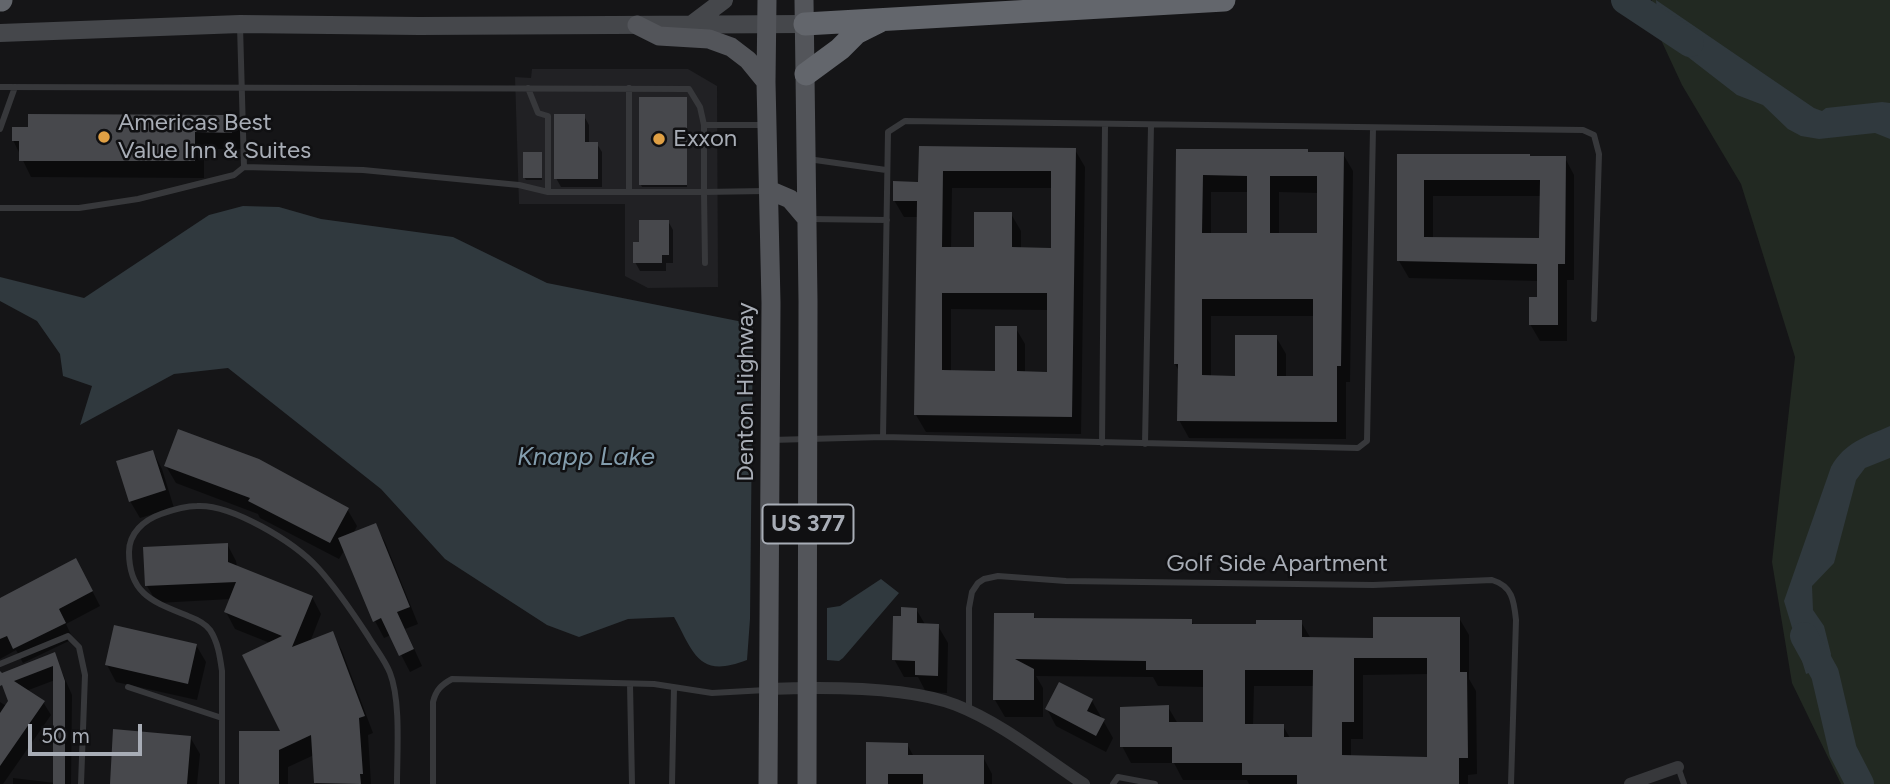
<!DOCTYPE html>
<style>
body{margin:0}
#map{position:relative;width:1890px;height:784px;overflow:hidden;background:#151517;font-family:Figtree,sans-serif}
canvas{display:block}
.scale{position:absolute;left:28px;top:724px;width:114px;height:32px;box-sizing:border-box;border:4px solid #a8adb6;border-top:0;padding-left:9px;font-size:21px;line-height:24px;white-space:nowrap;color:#a8adb6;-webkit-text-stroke:5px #101012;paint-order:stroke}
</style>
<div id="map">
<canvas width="1890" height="784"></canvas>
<div class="scale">50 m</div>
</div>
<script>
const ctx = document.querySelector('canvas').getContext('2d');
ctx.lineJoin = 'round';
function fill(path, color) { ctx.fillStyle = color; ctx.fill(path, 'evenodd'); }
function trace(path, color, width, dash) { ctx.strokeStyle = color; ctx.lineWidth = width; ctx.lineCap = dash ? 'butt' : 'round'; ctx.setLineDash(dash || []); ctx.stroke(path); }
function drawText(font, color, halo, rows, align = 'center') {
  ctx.font = font + ' Figtree,sans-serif'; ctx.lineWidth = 5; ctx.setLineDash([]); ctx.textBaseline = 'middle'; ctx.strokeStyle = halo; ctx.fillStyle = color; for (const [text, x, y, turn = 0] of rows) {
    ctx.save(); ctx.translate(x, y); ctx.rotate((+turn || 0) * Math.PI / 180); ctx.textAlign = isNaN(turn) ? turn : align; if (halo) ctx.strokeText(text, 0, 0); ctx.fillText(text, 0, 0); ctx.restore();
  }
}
fill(new Path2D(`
 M532,69H688L717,86L718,287L648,288L625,276V204H519L515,77L531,78Z`), '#212124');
fill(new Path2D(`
 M1652,0H1890V784H1841L1792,683L1772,562L1795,357L1741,184L1682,85L1649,14Z`), '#222922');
fill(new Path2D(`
 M1656,0L1814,108L1822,111L1826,108L1882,102L1890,103V139L1875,133L1819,139L1801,136L1788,129L1763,105L1737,95L1666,40L1658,27Z
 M243,206L279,207L321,219L453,237L547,283L753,324L750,619L747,660C698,679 694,653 674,617L628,619L579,637L547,625L445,559L381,489L228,368L174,374L80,425L92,386L63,376L60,354L37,321L0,301V277L84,298L209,215Z
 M1890,426V458L1865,468L1856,480L1834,563L1812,586L1813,610L1824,626L1831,654L1829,666L1806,674L1784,601L1831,467C1845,442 1865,437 1890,426Z
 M881,579L899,593L843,658L839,661L827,660V608L840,606Z`), '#30393e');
fill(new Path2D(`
 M686,99L687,187H642L641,185Z
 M231,116L241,133V149H204V178L31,177L13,140Z
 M584,116L589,125V144H597L602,152V187H561L556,178Z
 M920,148L1075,150L1085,167L1081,434L926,432L916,415L919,217H904L894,200L920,184ZM952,188H1052V249H1021V231L1011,214L976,249H951ZM951,309L1049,310V374L1025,373V344L1015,327L997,373L951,372Z
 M1177,151L1343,154L1353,171L1350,382H1346V439L1189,438L1179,420V371L1175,364ZM1211,192H1249V235H1211ZM1279,192L1319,193V235H1279ZM1211,316H1315V378H1286V354L1276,337L1237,377H1211Z
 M541,153L542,180H526L524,177Z
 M1399,155L1565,158L1574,175V280H1567V341H1540L1530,324L1539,298V281L1409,278L1399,261ZM1433,196H1541V240L1433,239Z
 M668,221L673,230V263H666V271H640L635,262L641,244Z
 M153,452L162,469L174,508L140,518L130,501Z
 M166,466L347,509L357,526L353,534L375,525L385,542L418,624L405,629L422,666L410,672L391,635L384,638L375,621L345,549L339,559L260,518L258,514L176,483Z
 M227,544L236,561L237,567L312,597L321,614L310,642L333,634L342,651L373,733L368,735L371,784H316L314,755L288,767V784H241L283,733L270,643L235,629L226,612L231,599L157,603L147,586Z
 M84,575L100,606L66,624L73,639L23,663L16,650L0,659V600Z
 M916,609L926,626H938L948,643L947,693L926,692L918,677H904L894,659L902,618Z
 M1033,614L1036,620L1191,621L1194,625H1258L1301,622L1311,639L1374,640L1459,618L1469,635V679L1476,691L1477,774L1468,775V784H1249L1247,780H1183L1174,763H1131L1122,746L1168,707L1178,724H1205V687L1158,686L1153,677L1036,676L1043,688V717H1005L995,700ZM1429,674V759L1351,757V739H1363V675ZM1254,686H1314V739L1290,738L1283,726H1253Z
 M196,645L206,662L197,700L116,682L107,665Z
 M54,654L72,695L71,784H13V778L55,783V680L26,691L43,702L51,715L3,784H0V702L14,711L0,679V673L2,675Z
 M1092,701L1113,738L1106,752L1056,726L1047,709Z
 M190,737L200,754L197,784H111Z
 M907,744L914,757H983L992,774V784H868Z`), '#0007');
trace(new Path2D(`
 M1625,0L1690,43
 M1804,636L1825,674L1843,751L1860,784`), '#30393e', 28);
fill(new Path2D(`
 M639,97H687V185H639Z
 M28,114L232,115V133L195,132V161H19V141H12V127H28Z
 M554,114H585V142H598V179H554Z
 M919,146L1076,148L1072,417L914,415L917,201H893V181L918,182ZM943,171H1051V248L1012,247V212H974V247H942ZM942,293H1047V372L1017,371V326H995V371L942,370Z
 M1176,149H1308V152H1344L1341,366H1337V422L1177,421L1178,364H1174ZM1203,175L1247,176V233H1202ZM1270,176H1317V233H1270ZM1202,299H1313V376H1277V335H1235V376L1202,375Z
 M523,152H542V178H523Z
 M1397,154H1530V156H1566L1565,264H1558V325H1529V297H1537V264L1397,261ZM1424,180H1540L1539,238L1424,237Z
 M639,220H669V255H662V263H633V242H639Z
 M178,429L259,459L349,508L330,543L248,501L250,498L164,466Z
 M153,450L166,490L129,502L116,461Z
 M376,523L410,607L397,612L414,649L399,656L381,618L373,622L338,538Z
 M228,543V562L313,596L292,647L333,631L365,716L359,718L363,774H360L361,784L314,783L311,735L279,750V784H239V731H280L242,655L282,636L224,612L236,582L145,586L143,547Z
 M76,558L93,591L59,609L66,623L13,649L7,636L0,639V598Z
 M901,607L917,608V623L939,624L938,676L915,675V661L892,660L893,616H901Z
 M994,613H1034V618L1192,619V624H1256V620H1302V637L1373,638V617H1460V672H1467L1468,758H1459V784H1297V775H1242V763H1172V747H1120V707L1169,705V722H1203V670H1146V661L1015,659L1034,669V700H993ZM1354,658H1427V757L1342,755V722H1354ZM1245,670H1313L1312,737H1284V724H1245Z
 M114,625L197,644L188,684L105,665Z
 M55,652L65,681V784H53V666L14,681L45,701L0,766V713L8,701L2,685L0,686V671L2,673Z
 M1059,682L1093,699L1087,711L1105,719L1096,736L1045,709Z
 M113,729L191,736L187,784H110Z
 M866,742L908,743V755H984V784H923V774H888V784H866Z`), '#47484c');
trace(new Path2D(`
 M0,87L689,89L700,107L704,125H764
 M528,88L538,113L548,116V192H629V88
 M704,125V192L765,191
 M0,129L15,87
 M808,159L886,170
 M244,167L363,170L519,185L548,192
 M629,192H704L705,263
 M0,208H79L138,199L234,175L244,167L240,26
 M809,219L887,220
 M883,437L888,132L905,121L1583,130L1594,135L1599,154L1594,319
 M771,440L883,437L1358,448L1367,441L1373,128
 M1102,443L1105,125
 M1145,444L1151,125
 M0,664L68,636L79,647L85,675L81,784
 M630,684L632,784
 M128,687L222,718
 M969,711V608L972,592L978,583L984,579L998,576L1066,581L1373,585L1492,580C1512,586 1514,600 1516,620L1511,784
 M1678,767L1684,784
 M222,784V671C220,657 218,642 210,630C205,623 196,619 188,616C154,602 129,595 129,552C129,533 144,520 161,514C172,510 184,506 197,506C232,504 294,542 318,568C336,588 353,613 368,636C375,648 385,660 390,673C401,701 397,753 397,784
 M433,784V702C436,690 441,685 452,679L654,684L712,693L766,690
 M672,784L674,688
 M1113,784L1118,777L1155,784`), '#37383b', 6);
trace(new Path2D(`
 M768,689C820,687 908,686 956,705C1002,723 1043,757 1084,784
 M1630,784L1678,767`), '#37383b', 12);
trace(new Path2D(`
 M691,25L724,0
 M0,33L240,24L419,26L805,24`), '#45474b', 18);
trace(new Path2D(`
 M767,0L766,82L771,303L768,784
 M804,0L808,301L807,784
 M637,25L659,36L709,39L731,47L748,60L766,82
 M769,190L790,199L807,219`), '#53555a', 19);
trace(new Path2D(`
 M0,0H1
 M805,24L1224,0
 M806,74L840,49L856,33L878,22`), '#63666c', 23);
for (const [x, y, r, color] of [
 [104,137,7,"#e0a044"],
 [659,139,7,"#e0a044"]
]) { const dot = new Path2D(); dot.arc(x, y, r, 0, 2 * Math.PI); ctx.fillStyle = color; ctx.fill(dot); trace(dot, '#101012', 2.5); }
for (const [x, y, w] of [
 [808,524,91]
]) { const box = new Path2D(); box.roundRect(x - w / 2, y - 19.5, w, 39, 5); ctx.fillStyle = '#101012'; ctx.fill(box); trace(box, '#a8adb6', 2); }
drawText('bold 23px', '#a8adb6', null, [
 ["US 377",808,524]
]);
drawText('24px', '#a8adb6', '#101012', [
 ["Americas Best",118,123],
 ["Value Inn & Suites",118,151],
 ["Exxon",673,139]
], 'left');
drawText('24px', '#a8adb6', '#101012', [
 ["Denton Highway",746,392,-90],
 ["Golf Side Apartment",1277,564]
]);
drawText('italic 26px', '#839dad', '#101012', [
 ["Knapp Lake",586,457]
]);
</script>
